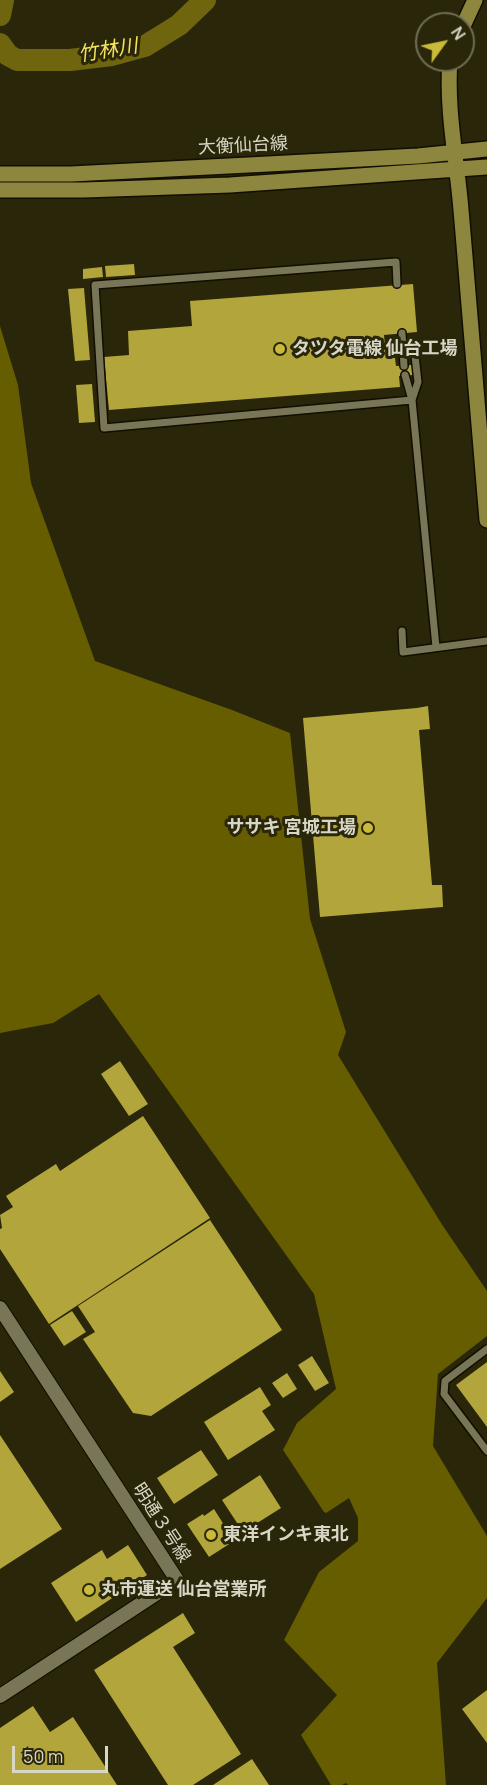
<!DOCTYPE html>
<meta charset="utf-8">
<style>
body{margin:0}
#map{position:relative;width:487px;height:1785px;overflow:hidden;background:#292609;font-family:Manrope,sans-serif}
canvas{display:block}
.north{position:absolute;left:415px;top:12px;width:60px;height:60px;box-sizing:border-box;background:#292609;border:2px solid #6f6d55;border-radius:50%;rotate:57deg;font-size:16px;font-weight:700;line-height:24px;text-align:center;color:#d8d7c6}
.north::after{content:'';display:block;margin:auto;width:21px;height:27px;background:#c9ba3a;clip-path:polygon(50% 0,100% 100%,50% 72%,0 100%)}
.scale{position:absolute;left:12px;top:1746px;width:96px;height:27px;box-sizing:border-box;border:3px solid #d8d7c6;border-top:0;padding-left:8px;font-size:18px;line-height:21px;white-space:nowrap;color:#d8d7c6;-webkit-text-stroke:4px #292609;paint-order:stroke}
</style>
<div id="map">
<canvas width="487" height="1785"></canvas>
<div class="north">N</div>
<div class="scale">50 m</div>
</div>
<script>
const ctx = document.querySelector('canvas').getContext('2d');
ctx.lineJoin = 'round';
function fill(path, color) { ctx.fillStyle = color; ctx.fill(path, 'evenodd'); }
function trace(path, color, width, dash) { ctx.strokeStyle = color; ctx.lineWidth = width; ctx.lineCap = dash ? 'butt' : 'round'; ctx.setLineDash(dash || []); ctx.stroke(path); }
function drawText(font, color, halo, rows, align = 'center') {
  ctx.font = font + ' Manrope,"Noto Sans JP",sans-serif'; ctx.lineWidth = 6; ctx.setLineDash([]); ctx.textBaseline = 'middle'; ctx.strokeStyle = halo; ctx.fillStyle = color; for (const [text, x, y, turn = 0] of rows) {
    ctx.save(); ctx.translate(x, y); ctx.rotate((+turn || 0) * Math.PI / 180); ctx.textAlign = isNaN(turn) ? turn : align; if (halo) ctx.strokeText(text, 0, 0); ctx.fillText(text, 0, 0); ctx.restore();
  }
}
fill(new Path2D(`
 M0,326L18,385L31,483L95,661L232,710L290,733L310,919L346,1032L338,1055L441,1223L487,1291V1336L438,1374L433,1446L487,1536V1598L437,1663L446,1785H348L346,1783L342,1785H331L301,1735L337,1695L284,1640L319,1572L358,1541V1518L349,1498L326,1513L324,1512L283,1450L297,1423L336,1389L314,1294L99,994L53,1023L0,1033Z`), '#665d00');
trace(new Path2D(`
 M0,15L3,0
 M0,44L8,55L17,60H70L112,55L145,46L179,25L205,0`), '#6f650e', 22);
fill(new Path2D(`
 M134,264L135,275L106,277L105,266Z
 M102,267L103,277L83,279V269Z
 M413,284L417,332L384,335L386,358H395L396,366L412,365L413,375L399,376L400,387L109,410L104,357L129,355L128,331L192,326L190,301Z
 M84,288L90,360L75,361L68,289Z
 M92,384L95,422L79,423L76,385Z
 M428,706L430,729L419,730L432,885H442L443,907L320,917L303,718L417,708Z
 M120,1061L148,1104L129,1116L101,1074Z
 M143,1116L210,1218L49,1324L0,1249V1229L2,1228L0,1215L13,1207L6,1196L56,1164L60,1171Z
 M210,1220L282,1330L151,1416L133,1413L83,1339L95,1332L78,1306Z
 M72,1311L86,1332L64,1346L50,1325Z
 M312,1356L329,1383L315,1391L298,1365Z
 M487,1362V1427L456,1385Z
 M0,1371L14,1392L0,1402Z
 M287,1373L297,1389L283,1398L272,1383Z
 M260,1387L271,1405L262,1411L275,1430L228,1460L204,1422Z
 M0,1435L62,1529L0,1569Z
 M201,1450L218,1475L174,1504L157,1478Z
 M260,1475L281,1508L243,1532L222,1500Z
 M214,1509L234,1541L209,1557L187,1524L203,1514L204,1516Z
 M128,1545L147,1575L76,1622L51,1583L102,1550L107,1559Z
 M183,1613L195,1633L173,1647L241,1754L193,1785H168L94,1670Z
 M487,1690V1743L462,1709Z
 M33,1706L50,1732L73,1717L117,1785H0V1728Z
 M252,1759L269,1785H213Z`), '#b2a53c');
const lane = new Path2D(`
 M397,284L396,262L95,285L104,428L412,400
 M402,333L404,366
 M402,348L414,347L418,382L412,400
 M405,375L412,400L436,647
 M402,631L403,652L487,641
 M487,1349L445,1381L444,1394L487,1451`);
const street = new Path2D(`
 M0,1308L177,1580L0,1696`);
const secondary = new Path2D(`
 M463,26L475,0
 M450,60C446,110 457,160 461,210C470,313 478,416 487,520
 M0,174H71L268,164L418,156L487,149
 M0,190H84L230,185L487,167`);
trace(lane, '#120e00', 10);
trace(street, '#120e00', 16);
trace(secondary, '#120e00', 18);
trace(lane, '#797557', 7);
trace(street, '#797557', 14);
trace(secondary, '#8d863f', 15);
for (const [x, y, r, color] of [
 [280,349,6,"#c9ba3a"],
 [368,828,6,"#c9ba3a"],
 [211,1535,6,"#c9ba3a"],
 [89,1590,6,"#c9ba3a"]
]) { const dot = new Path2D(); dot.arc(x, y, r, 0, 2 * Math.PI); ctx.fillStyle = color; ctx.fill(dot); trace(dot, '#292609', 2); }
drawText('18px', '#d8d7c6', '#292609', [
 ["大衡仙台線",243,146,-3],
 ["明通３号線",161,1523,57]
]);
drawText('bold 18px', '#d8d7c6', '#292609', [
 ["タツタ電線 仙台工場",292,349],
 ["ササキ 宮城工場",356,828,"right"],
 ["東洋インキ東北",223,1535],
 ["丸市運送 仙台営業所",101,1590]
], 'left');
drawText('italic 20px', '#f5e45c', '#292609', [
 ["竹林川",108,51,-9]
]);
</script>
